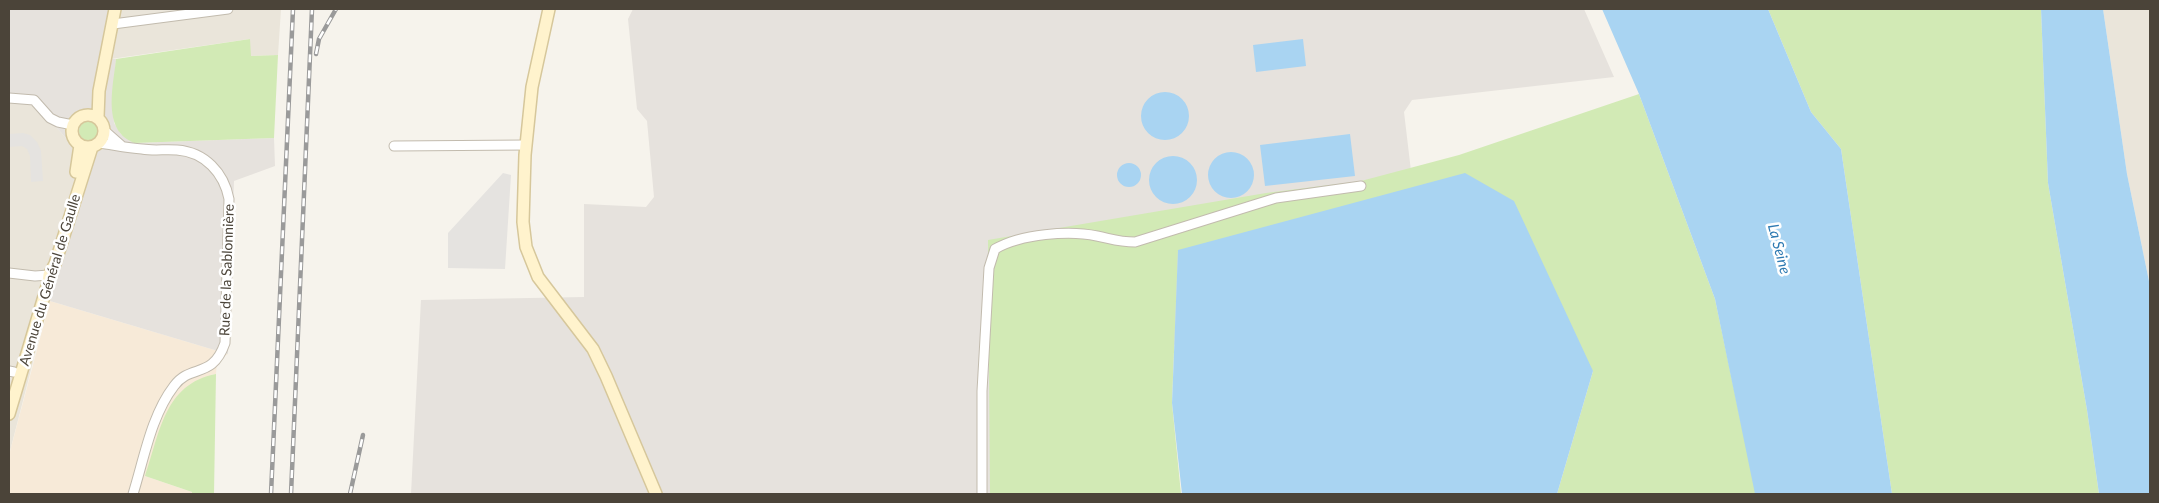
<!DOCTYPE html>
<meta charset="utf-8">
<style>
body{margin:0}
#map{position:relative;width:2159px;height:503px;overflow:hidden;background:#f6f3ec;font-family:Lato,sans-serif}
canvas{display:block}
.frame{position:absolute;inset:0;border:10px solid #4b4439;pointer-events:none}
</style>
<div id="map">
<canvas width="2159" height="503"></canvas>
<div class="frame"></div>
</div>
<script>
const ctx = document.querySelector('canvas').getContext('2d');
ctx.lineJoin = 'round';
function fill(path, color) { ctx.fillStyle = color; ctx.fill(path, 'evenodd'); }
function trace(path, color, width, dash) { ctx.strokeStyle = color; ctx.lineWidth = width; ctx.lineCap = dash ? 'butt' : 'round'; ctx.setLineDash(dash || []); ctx.stroke(path); }
function drawText(font, color, halo, rows, align = 'center') {
  ctx.font = font + ' Lato,sans-serif'; ctx.lineWidth = 5; ctx.setLineDash([]); ctx.textBaseline = 'middle'; ctx.strokeStyle = halo; ctx.fillStyle = color; for (const [text, x, y, turn = 0] of rows) {
    ctx.save(); ctx.translate(x, y); ctx.rotate((+turn || 0) * Math.PI / 180); ctx.textAlign = isNaN(turn) ? turn : align; if (halo) ctx.strokeText(text, 0, 0); ctx.fillText(text, 0, 0); ctx.restore();
  }
}
fill(new Path2D(`
 M119,9H281L278,55L250,56V39L111,59Z
 M2103,9H2150V286L2127,174Z
 M28,95L85,160L9,455V96Z`), '#eae5da');
fill(new Path2D(`
 M50,301L228,354L217,361L216,374L211,375L145,476L192,492V494H9V455Z`), '#f7ead8');
fill(new Path2D(`
 M9,9H119L111,59H116L113,110L114,123L121,134L134,143L274,138L275,166L234,181L228,354L50,301L85,160L28,95L9,96Z
 M633,9H1584L1614,77L1412,100L1404,112L1411,171L991,480L990,494H411L421,300L584,297V204L646,207L654,197L647,121L637,109L628,19Z`), '#e6e2dd');
fill(new Path2D(`
 M1768,9H2041L2048,183L2087,410L2099,494H1892L1841,149L1811,112Z
 M250,39L251,56L278,55L274,138L134,143C130,141 124,138 121,134C105,116 114,80 116,59Z
 M1639,94L1715,299L1756,494H1557L1593,371L1178,250L1172,403L1181,494H990L988,240L1266,193L1361,181L1459,155Z
 M79 131a10 10 0 1 1 20 0a10 10 0 1 1-20 0Z
 M216,374L214,494H192V492L145,476C160,433 164,384 216,374Z`), '#d2eab5');
fill(new Path2D(`
 M23,133L30,135L37,142L41,151L43,181L31,182L30,156L27,149L22,146L9,147V134Z
 M503,173L511,175L505,269L448,268V233Z`), '#e5e3e0');
fill(new Path2D(`
 M1602,9H1768L1811,112L1841,149L1892,494H1755L1715,299L1639,94Z
 M2041,9H2103L2127,174L2150,286V494H2099L2087,410L2048,183Z
 M1303,39L1306,66L1256,72L1253,45Z
 M1141 116a24 24 0 1 1 48 0a24 24 0 1 1-48 0Z
 M1350,134L1355,176L1265,186L1260,145Z
 M1208 175a23 23 0 1 1 46 0a23 23 0 1 1-46 0Z
 M1149 180a24 24 0 1 1 48 0a24 24 0 1 1-48 0Z
 M1117 175a12 12 0 1 1 24 0a12 12 0 1 1-24 0Z
 M1465,173L1514,201L1593,371L1557,494H1182L1172,403L1178,250Z`), '#a9d4f2');
const street = new Path2D(`
 M113,24L228,9
 M9,98L34,100L50,118L58,122L73,125
 M105,131L122,146
 M100,143C114,145 128,148 142,149C154,151 165,149 177,150C205,152 224,173 229,199L225,343C212,380 191,363 174,386C151,416 144,459 133,494
 M394,146L526,145
 M9,273L35,276L49,275
 M9,371L14,372
 M982,494V391L989,268L995,249C1021,234 1069,230 1097,236C1112,239 1119,242 1135,242L1276,198L1361,186`);
const secondary = new Path2D(`
 M549,9L532,87L525,155L523,222L526,247L538,277L593,349L606,376L656,494
 M72 131a16 16 0 1 1 32 0a16 16 0 1 1-32 0Z
 M98,117L99,91L115,9
 M76,172L80,145
 M9,414L48,283L49,275L55,264L92,147`);
trace(street, '#c2bbae', 11);
trace(secondary, '#d6c79b', 14);
trace(street, '#fff', 9);
trace(secondary, '#fff3cd', 11);
const rail = new Path2D(`
 M316,54L319,39L336,9
 M271,494L293,9
 M291,494L312,9
 M350,494L363,435`);
trace(rail, '#9a9a9a', 4.5);
trace(rail, '#fff', 2.5, [8]);
drawText('14px', '#4b4439', '#fff', [
 ["Rue de la Sablonnière",227,270,-88],
 ["Avenue du Général de Gaulle",50,280,-73]
]);
drawText('italic 15px', '#2e7ab2', '#fff', [
 ["La Seine",1779,249,75]
]);
</script>
